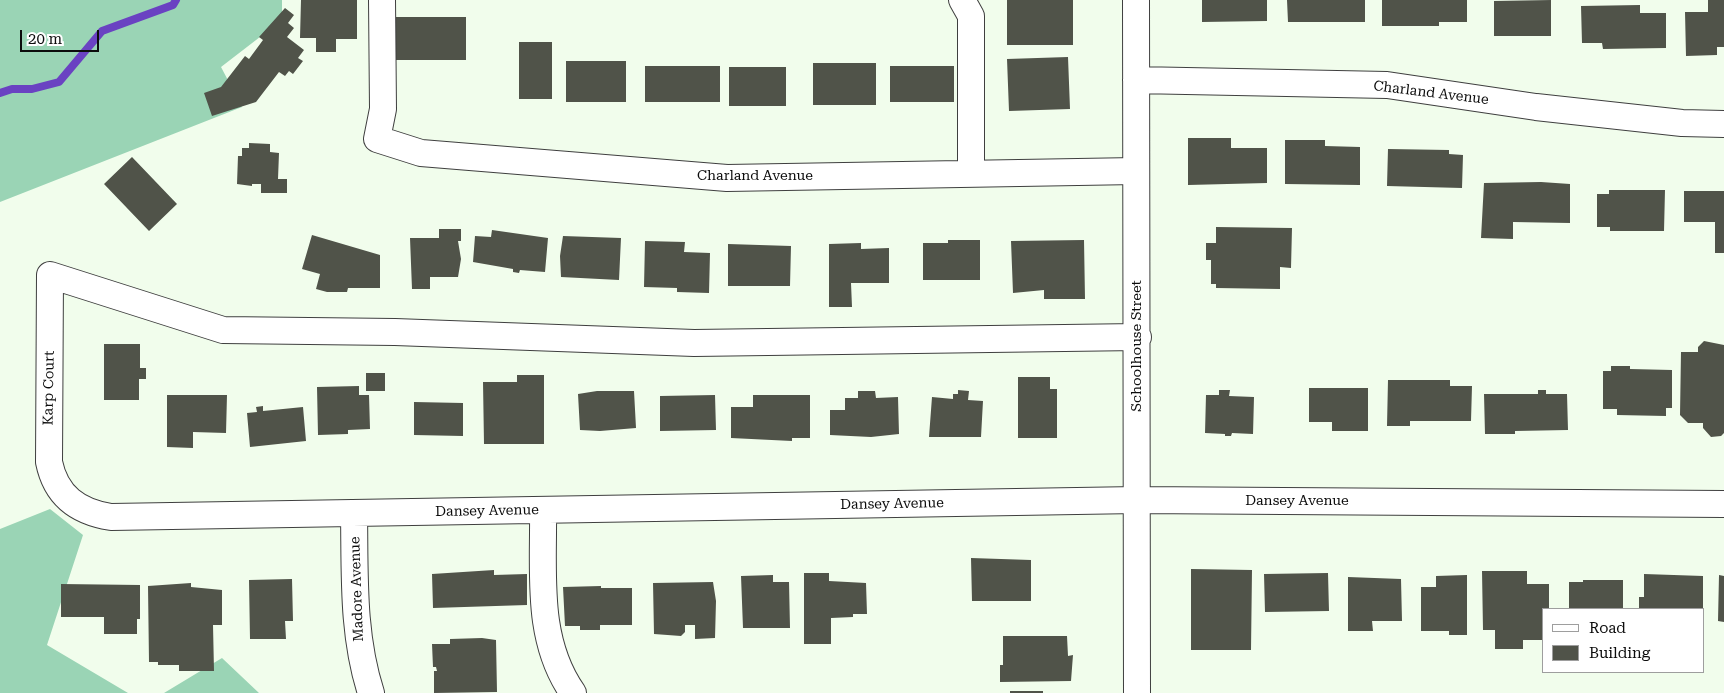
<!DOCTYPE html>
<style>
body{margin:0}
#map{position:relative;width:1724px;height:693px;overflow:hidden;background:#f1fdec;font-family:"Roboto Serif",serif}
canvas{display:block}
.legend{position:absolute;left:1542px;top:608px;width:162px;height:65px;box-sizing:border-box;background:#fff;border:1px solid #9e9e9e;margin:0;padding:6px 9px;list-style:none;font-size:15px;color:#0c0c0c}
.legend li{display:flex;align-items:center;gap:10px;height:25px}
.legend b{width:25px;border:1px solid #9e9e9e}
.scale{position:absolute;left:20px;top:30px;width:79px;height:22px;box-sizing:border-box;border:2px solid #0c0c0c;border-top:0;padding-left:6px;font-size:15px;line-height:18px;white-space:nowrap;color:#0c0c0c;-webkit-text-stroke:4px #fff;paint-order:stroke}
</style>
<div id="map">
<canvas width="1724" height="693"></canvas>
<ul class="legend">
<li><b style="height:6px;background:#fff"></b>Road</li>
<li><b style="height:14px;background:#505349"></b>Building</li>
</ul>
<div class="scale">20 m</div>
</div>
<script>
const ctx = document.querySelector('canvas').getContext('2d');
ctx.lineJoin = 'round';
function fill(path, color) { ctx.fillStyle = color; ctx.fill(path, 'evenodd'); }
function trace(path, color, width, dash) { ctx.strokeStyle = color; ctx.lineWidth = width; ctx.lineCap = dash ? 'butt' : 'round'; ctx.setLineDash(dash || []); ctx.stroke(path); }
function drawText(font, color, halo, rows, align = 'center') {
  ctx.font = font + ' "Roboto Serif",serif'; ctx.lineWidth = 5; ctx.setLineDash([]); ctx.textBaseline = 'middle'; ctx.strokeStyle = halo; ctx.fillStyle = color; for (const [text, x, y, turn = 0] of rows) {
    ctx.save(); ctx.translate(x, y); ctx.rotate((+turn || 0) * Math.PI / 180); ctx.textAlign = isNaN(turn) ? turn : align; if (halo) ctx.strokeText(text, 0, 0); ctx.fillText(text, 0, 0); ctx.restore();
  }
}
fill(new Path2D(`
 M0,0H282V20L221,67L242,107L0,202Z
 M50,509L83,535L47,645L128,693H0V529Z
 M222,658L259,693H164Z`), '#9ad4b5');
trace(new Path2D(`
 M0,93L12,89H32L59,82L102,31L173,5L176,0`), '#6a42c2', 8);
fill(new Path2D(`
 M301,0H357V39H336V52H316V38H300Z
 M1007,0H1073V45H1007Z
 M1202,0H1267V21L1202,22Z
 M1287,0H1365V22H1288Z
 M1382,0H1467V22H1439V26H1382Z
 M1551,0V36H1494V1Z
 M1708,0H1724V47H1717V55L1686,56L1685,12H1708Z
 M1640,5V13H1666V48L1603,49L1602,43H1582L1581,6Z
 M285,8L294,15L288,23L294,28L287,37L304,50L298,58L303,61L293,74L289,71L285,76L279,72L256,102L212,116L204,93L221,87L245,56L249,59L263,40L259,37Z
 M396,17H466V60H396Z
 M519,42H552V99H519Z
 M1068,57L1070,109L1009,111L1007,59Z
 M566,61H626V102H566Z
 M813,63H876V105H813Z
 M645,66H720V102H645Z
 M890,66H954V102H890Z
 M729,67H786V106H729Z
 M1188,138H1231V148H1267V183L1188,185Z
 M1285,140H1325V146L1360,147V185L1285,184Z
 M249,143L270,144V152L279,153L278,179H287V193H261V184H252V186L237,184L238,156H242V148H249Z
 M1388,149L1449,150V154L1463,155L1462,188L1387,186Z
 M132,157L177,204L149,231L104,184Z
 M1541,182L1570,184V223L1513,222V239L1481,238L1484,183Z
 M1609,190H1665L1664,231H1610V227H1597V194H1609Z
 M1684,191H1724V253H1715V222H1684Z
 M1216,227L1292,228L1291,268L1280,267V289L1216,288V284H1211V260H1206V243H1216Z
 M439,229H461V241H458L461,259L458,277H430V289H412L410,238H439Z
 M492,230L548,238L545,272L520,270L519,273L513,272V269L473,262L475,236L491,237Z
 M312,235L380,255V288H348L347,292H327L316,289L320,274L302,269Z
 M563,236L621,238L619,280L561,277L560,256Z
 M948,240H980V280H923V243H948Z
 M1084,240L1085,299H1044V290L1013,293L1011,241Z
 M645,241L685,242L684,252L710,253L709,293L677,292V288L644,287Z
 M861,243V249L889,248V283H851L852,307H829V244Z
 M728,244L791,246L790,286H728Z
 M1704,341L1724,345V433L1721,436L1711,437L1703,428V423H1688L1680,415L1681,352H1698V347Z
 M104,344H140V368H146V379H139V400H104Z
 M1611,366H1630V369L1672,370V408H1666V416L1617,415V409H1603V371H1611Z
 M366,373H385V391H366Z
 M517,375H544V444H484L483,382H517Z
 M1018,377H1050V389H1057V438H1018Z
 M1388,380H1450V386H1472L1471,421H1410V426H1387Z
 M359,386V395H369L370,429L348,430V434L318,435L317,387Z
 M1309,388H1368V431H1332V422H1309Z
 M958,390L969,391L968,400L983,401L981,437H929L932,397L953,399V394H958Z
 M1219,390H1230L1229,396L1254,397L1253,434L1232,433L1231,436H1225V434L1205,433L1206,395H1219Z
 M1538,390H1546V394H1567L1568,430L1515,431V434H1485L1484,394H1538Z
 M597,391H634L636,428L600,431L580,430L578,394Z
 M858,391H875L876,398L898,397L899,434L871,437L830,435V410H845V398H858Z
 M167,395H227L226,433L193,432V448L167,447Z
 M715,395L716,430L660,431V396Z
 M753,395H810V438H792V441L731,438V407H753Z
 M414,402L463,403V436L414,435Z
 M263,406V411L303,407L306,441L250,447L247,413L257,412L256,407Z
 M971,558L1031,560V601H972Z
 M1191,569L1252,570L1251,650H1191Z
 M494,570V575L527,574V605L433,608L432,574Z
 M1482,571H1527V584H1549V609H1543V640H1523V649H1495V630H1483Z
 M804,573H829V581L866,583L867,614H853V617L831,618V644H804Z
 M1328,573L1329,611L1265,612L1264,574Z
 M1644,574L1703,576V608L1639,609V597H1644Z
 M773,575V582H789L790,628H743L741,576Z
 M1467,575V635H1449V631H1421V587H1436V576Z
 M1719,575L1724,576V622L1718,621Z
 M1348,577L1401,579L1402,621H1372L1373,631H1348Z
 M292,579L293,621H285L286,639H250L249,580Z
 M1583,580H1623V609H1569V582H1583Z
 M713,582L716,601L715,638L695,639V625H685V632L681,636L654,634L653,583Z
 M191,583V587L222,590V625H213L214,671H179V665H158V662H149L148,586Z
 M61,584L140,585V619H137V634H104V617H61Z
 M601,586V588H632V625H600V630H580V626H565L563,587Z
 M1003,636H1067L1068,656L1073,655L1071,681L1000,682V665H1003Z
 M482,638L496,640L497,692L434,693V671H437L436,667H433L432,644H450V639Z
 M1010,691H1043V693H1010Z`), '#505349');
const minor = new Path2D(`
 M382,0L383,109L377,139L421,153L727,178L1136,171
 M962,0L971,16V173
 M1136,0L1137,693
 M1136,80L1387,85L1536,107L1682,123L1724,124
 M1138,337L694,343L395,332L223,330L50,275L49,462C56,496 78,512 111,517L1137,500L1724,504
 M543,510C544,572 535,639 573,693
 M354,513C355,574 352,634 371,693`);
trace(minor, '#3f3f3f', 28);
trace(minor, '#fff', 26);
drawText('14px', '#0c0c0c', '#fff', [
 ["Charland Avenue",1431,93,7],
 ["Charland Avenue",755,176],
 ["Schoolhouse Street",1137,346,-90],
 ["Karp Court",49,388,-89],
 ["Dansey Avenue",1297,501],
 ["Dansey Avenue",892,504,-1],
 ["Dansey Avenue",487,511,-1],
 ["Madore Avenue",357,589,-92]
]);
</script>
